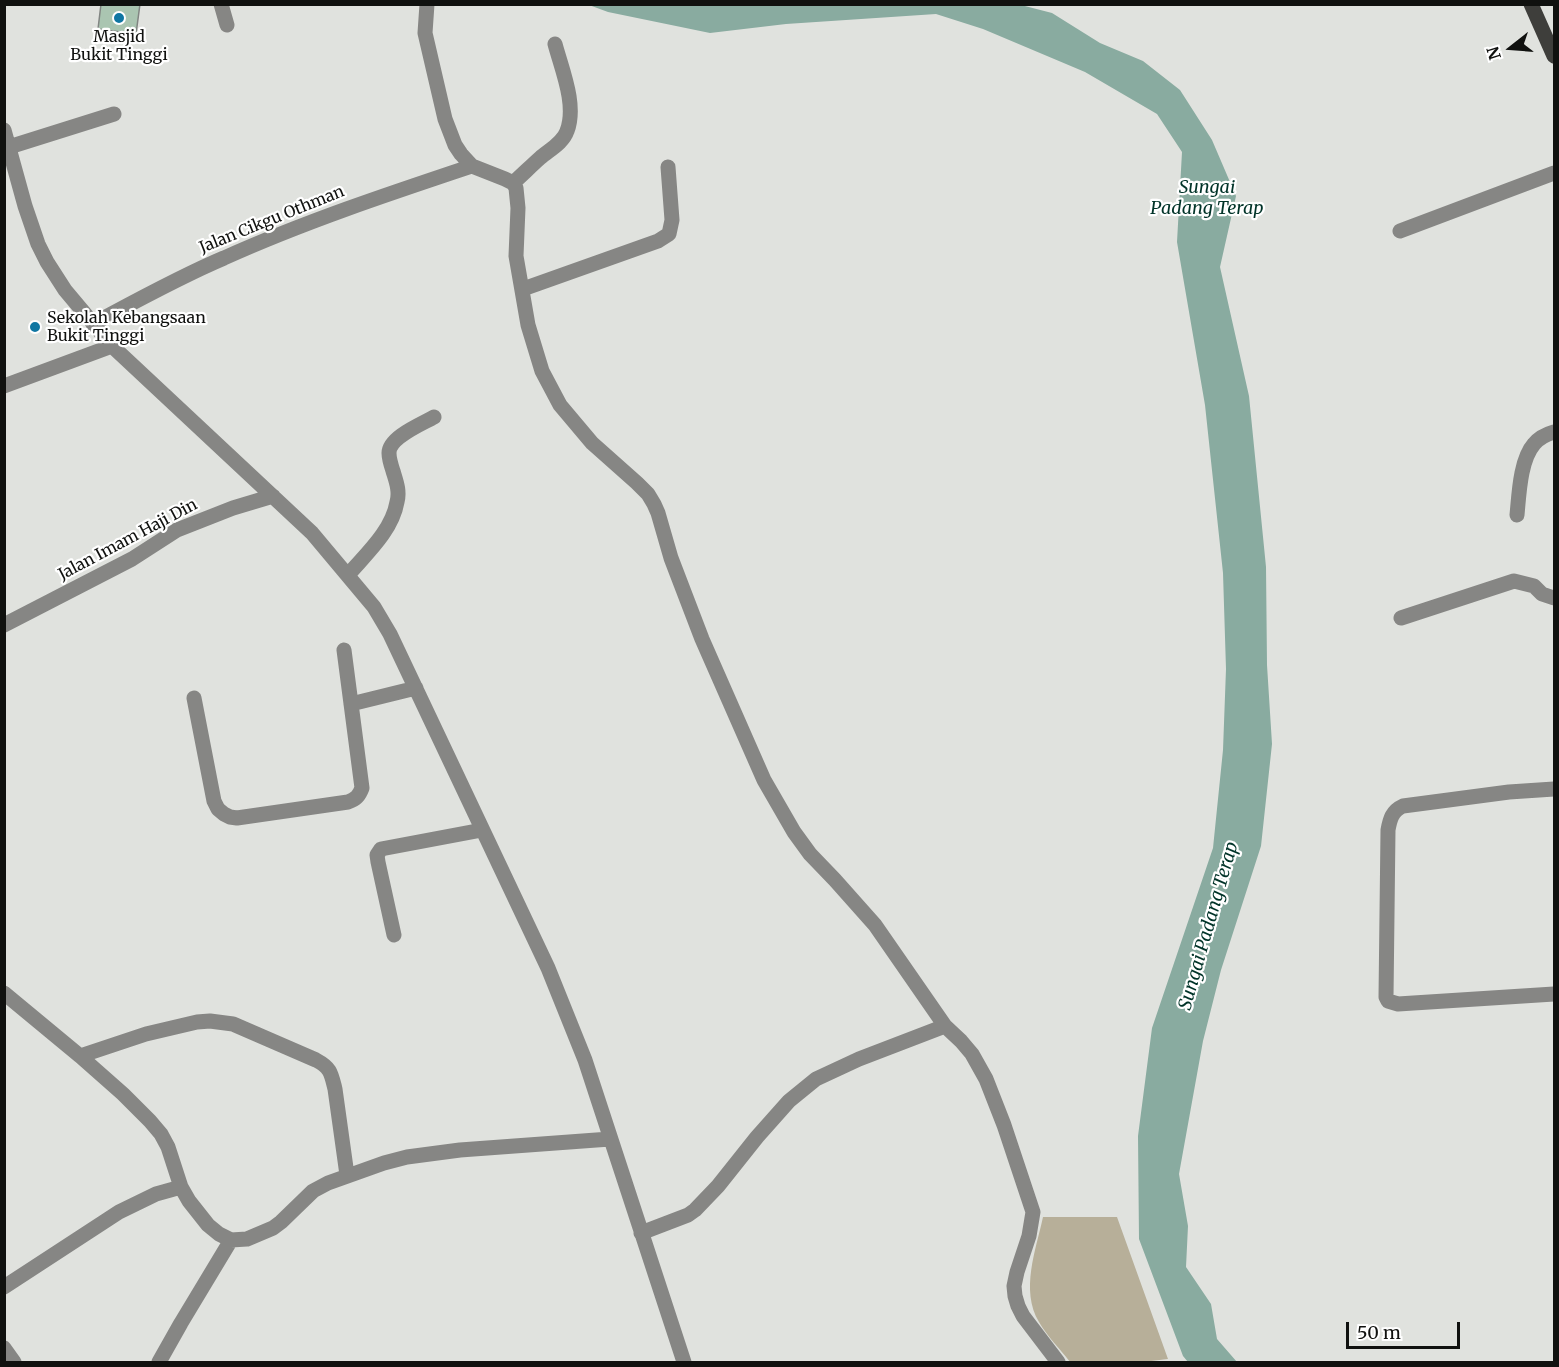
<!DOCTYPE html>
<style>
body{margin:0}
#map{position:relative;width:1559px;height:1367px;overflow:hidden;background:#e0e2de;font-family:Merriweather,serif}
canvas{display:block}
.frame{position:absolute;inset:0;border:6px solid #10110f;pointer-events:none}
.north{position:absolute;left:1481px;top:18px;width:60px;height:60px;-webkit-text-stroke:4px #fff;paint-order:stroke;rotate:253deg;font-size:16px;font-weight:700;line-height:24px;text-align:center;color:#10110f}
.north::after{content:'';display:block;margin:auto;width:21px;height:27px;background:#10110f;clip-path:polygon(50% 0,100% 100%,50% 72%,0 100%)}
.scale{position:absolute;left:1346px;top:1322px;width:114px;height:27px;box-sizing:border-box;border:3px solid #10110f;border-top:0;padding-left:8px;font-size:18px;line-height:21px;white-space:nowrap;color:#10110f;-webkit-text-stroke:4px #fff;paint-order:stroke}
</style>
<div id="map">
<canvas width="1559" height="1367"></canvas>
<div class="frame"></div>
<div class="north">N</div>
<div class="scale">50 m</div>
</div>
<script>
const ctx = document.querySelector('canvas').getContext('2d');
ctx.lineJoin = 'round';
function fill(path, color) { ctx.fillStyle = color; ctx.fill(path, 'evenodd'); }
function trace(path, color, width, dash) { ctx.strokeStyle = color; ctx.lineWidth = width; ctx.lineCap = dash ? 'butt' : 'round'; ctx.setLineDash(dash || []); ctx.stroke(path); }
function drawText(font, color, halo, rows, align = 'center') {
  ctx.font = font + ' Merriweather,serif'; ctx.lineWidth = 4.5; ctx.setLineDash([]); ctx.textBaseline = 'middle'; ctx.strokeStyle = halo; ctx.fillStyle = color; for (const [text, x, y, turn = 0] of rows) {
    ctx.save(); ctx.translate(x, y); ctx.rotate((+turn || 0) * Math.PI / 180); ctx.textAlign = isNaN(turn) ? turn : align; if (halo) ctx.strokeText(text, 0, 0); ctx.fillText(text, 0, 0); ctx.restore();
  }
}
fill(new Path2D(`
 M1043,1217H1117L1168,1359L1143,1362H1070C1060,1349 1047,1336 1039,1322C1020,1290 1036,1250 1043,1217Z`), '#b7af99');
fill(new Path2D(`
 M589,5H1021L1052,13L1100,43L1143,61L1180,90L1212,140L1236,196L1220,267L1249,396L1266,567L1267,665L1272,744L1261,846L1221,970L1203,1041L1179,1174L1188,1226L1186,1267L1211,1304L1217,1339L1237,1362H1188L1183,1356L1139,1239L1138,1136L1152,1028L1213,848L1223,750L1226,669L1223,573L1205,405L1177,242L1182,152L1157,114L1085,72L983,29L936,14L786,24L710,33L608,12Z`), '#89aba0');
const building = new Path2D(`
 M101,4H140L136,34L98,29Z`);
fill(building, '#aac5b1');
trace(building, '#818582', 1.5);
trace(new Path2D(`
 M221,4L227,25
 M427,4L425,33L445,119L455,145L461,154L472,166L505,179L513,183L516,188L518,208L516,256L528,325L542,371L560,405L592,443L637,483L648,494L654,504L658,513L671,558L702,639L764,780L794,832L810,854L835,880L875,925L945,1026L961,1041L972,1054L986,1079L1004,1125L1033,1212L1029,1236L1017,1272L1014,1286L1015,1296L1018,1306L1023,1316L1058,1362
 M4,130L25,206L38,244L47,262L65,290L112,346L312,533L374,607L390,634L548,968L585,1060L684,1362
 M9,147L114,114
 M513,183C522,175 531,166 540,158C549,150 563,143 567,131C577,105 562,70 555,44
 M1400,231L1554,173
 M523,289L658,241L669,234L672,220L668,167
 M93,324C136,301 179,277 224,258C304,222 388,194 472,166
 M4,386L112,346
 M1517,515C1519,495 1520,460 1534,444C1539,438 1547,434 1554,432
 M348,575C366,554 392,531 397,502C400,491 396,481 393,471C391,465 389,459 389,453C389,437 422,424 434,417
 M1401,618L1514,581L1534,586L1542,594L1554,598
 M4,625L132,559L177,530L233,508L273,496
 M194,698L214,801L218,809L224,814L230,817L237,818L348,802C356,799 359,796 362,788L344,650
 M351,704L416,688
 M1554,789L1509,792L1403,806C1392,811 1390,819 1388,830L1386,997L1388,1001L1398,1004L1554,994
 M394,935L378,862L377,855L381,849L482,830
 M4,993L80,1056L123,1094L150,1121L161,1134L168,1147L181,1187L189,1201L208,1225L219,1234L231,1240L247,1239L273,1228L281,1222L313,1191L328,1183L384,1163L407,1157L460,1150L610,1139
 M80,1056L146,1034L197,1022L210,1021L233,1024L316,1060C331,1068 331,1073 335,1089L347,1175
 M641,1233L688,1215L695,1210L718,1186L757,1137L789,1101L816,1079L859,1059L945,1026
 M4,1287L119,1212L156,1194L181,1187
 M4,1348L14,1362
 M159,1362L181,1323L231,1240`), '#868684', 15);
trace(new Path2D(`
 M1531,4L1554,56`), '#3e3e3b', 15);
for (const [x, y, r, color] of [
 [119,18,6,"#1076a2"],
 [35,327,6,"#1076a2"]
]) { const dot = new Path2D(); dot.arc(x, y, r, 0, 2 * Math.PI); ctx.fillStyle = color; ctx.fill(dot); trace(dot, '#fff', 2); }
drawText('16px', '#10110f', '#fff', [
 ["Masjid",119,37],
 ["Bukit Tinggi",119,55],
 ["Sekolah Kebangsaan",47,318,"left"],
 ["Bukit Tinggi",47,336,"left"]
]);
drawText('16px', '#10110f', '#fff', [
 ["Jalan Cikgu Othman",272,220,-22],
 ["Jalan Imam Haji Din",128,540,-28]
]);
drawText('italic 18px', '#003328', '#fff', [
 ["Sungai",1207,188],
 ["Padang Terap",1207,209],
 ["Sungai Padang Terap",1209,926,-74]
]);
</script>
